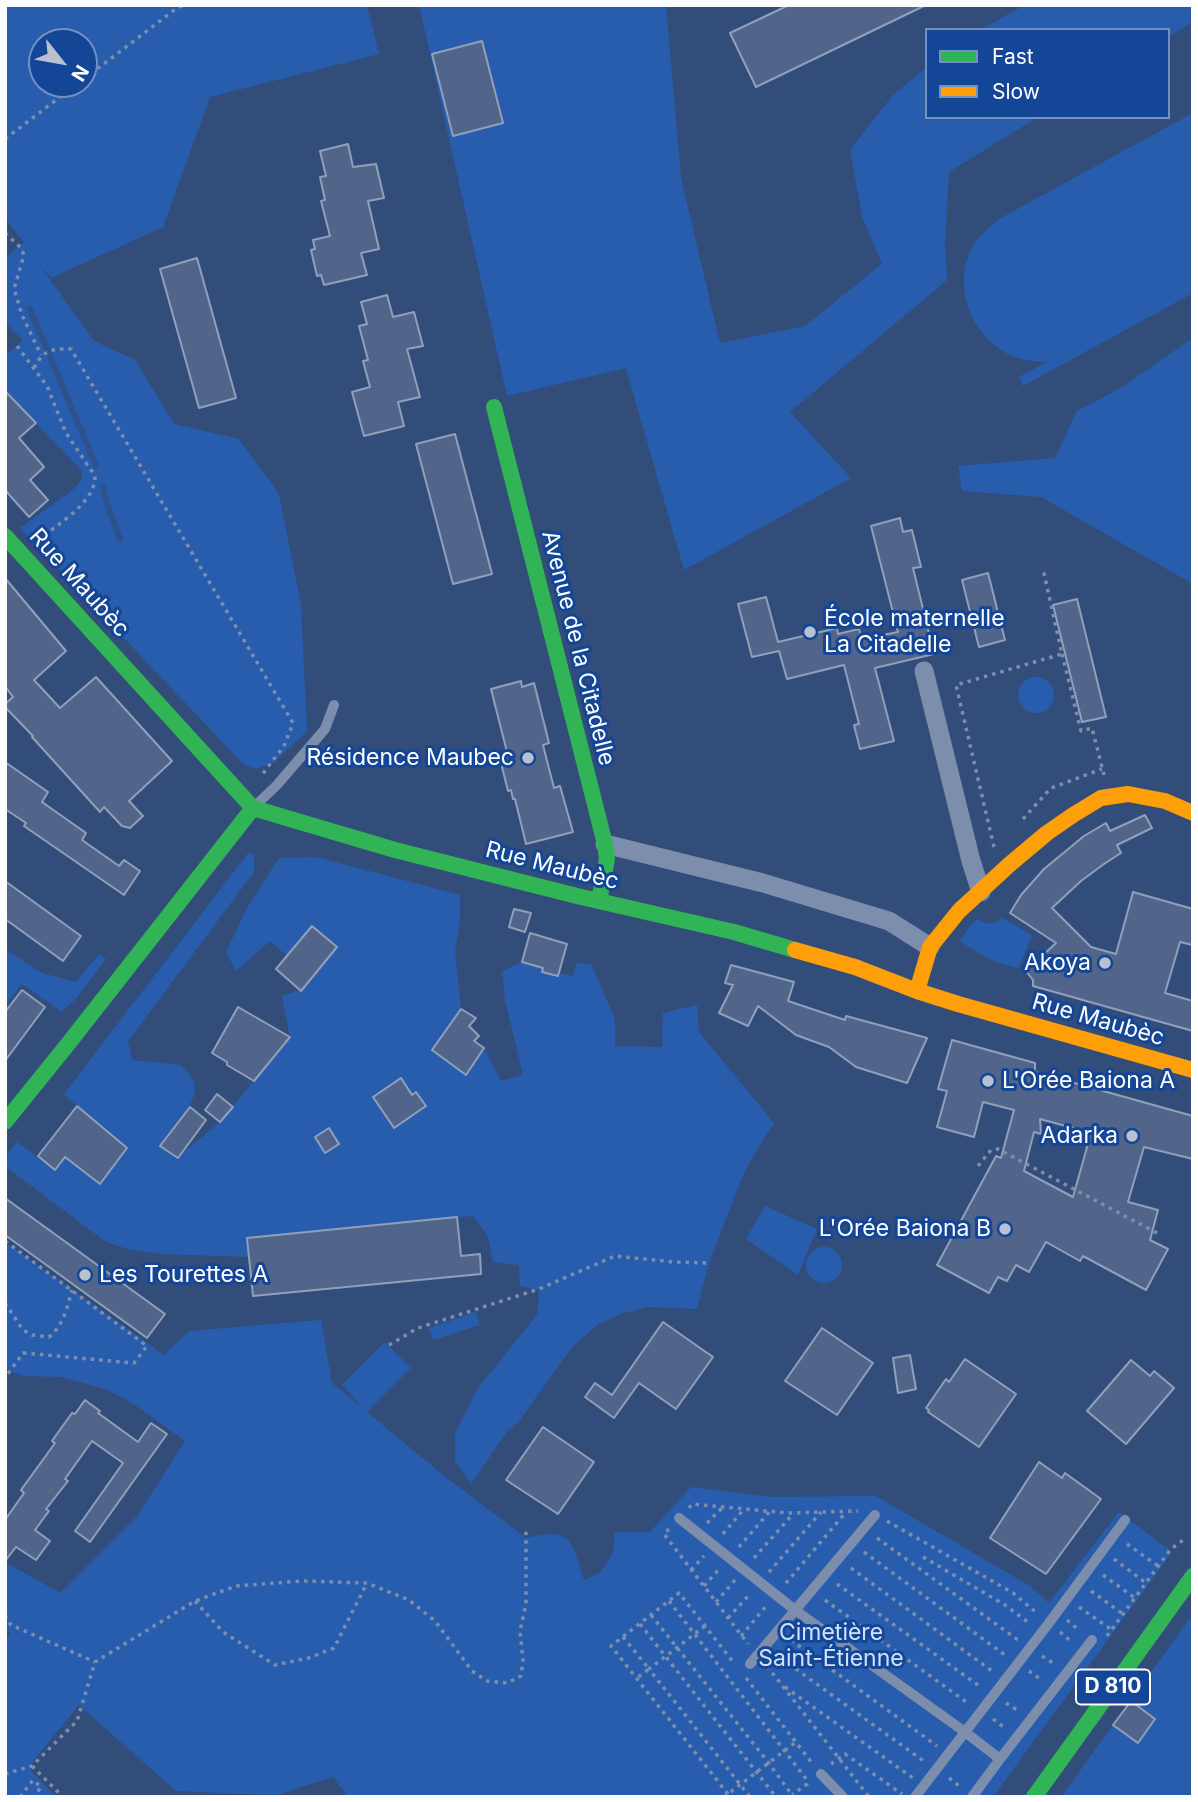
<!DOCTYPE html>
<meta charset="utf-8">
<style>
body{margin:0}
#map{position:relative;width:1198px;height:1802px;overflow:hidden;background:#324d7a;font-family:Inter,sans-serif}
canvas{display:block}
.frame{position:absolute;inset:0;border:7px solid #fff;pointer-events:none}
.legend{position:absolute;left:925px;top:28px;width:245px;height:91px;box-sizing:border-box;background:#144698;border:2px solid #7290c1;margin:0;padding:9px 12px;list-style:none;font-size:21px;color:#fff}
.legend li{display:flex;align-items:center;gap:14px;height:35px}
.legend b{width:35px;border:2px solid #7290c1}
.north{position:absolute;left:28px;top:28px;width:70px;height:70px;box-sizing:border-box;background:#144698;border:2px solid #7290c1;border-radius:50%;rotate:121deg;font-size:19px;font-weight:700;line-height:28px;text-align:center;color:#fff}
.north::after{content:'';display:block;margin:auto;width:24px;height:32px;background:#b7c1d0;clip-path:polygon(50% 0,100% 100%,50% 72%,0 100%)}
</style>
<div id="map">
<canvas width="1198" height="1802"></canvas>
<div class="frame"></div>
<ul class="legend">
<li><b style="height:9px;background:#30b455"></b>Fast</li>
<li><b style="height:9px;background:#ff9f0a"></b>Slow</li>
</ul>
<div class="north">N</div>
</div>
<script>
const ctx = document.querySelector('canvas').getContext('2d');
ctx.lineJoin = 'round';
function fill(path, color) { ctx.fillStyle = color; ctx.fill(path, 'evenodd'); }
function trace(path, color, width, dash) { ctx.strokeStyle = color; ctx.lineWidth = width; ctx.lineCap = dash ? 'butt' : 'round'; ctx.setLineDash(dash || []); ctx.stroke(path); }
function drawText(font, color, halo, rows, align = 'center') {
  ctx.font = font + ' Inter,sans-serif'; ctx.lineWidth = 6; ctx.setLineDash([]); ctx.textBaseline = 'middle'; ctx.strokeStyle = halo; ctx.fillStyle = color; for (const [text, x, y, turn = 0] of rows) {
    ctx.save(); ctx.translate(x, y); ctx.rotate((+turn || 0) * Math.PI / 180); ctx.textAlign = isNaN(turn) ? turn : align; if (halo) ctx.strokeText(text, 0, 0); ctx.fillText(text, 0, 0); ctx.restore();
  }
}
fill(new Path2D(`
 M5,5H367L379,54L210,97L163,227L51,278L36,260L94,341L135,360L174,424L239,439L279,494L301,605L307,731L273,763L256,769L244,765L20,528L74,489L82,478V471L5,391V350L9,353L23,340L5,322V258L24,243L5,218ZM42,42H84V84H42Z
 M419,5H666L681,178L720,343L805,326L882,264L862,216L850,150L893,95L927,67V117H1038L949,172L945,243L947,280L790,412L851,478L684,570L626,368L507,396Z
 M1024,5H1193V22L1168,37V30H981Z
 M1193,113V293L1023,386L1019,377L1047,362C1036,361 1025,361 1015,357C975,341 952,293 970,252C976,239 987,229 999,219Z
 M1193,338V584L1041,497L962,491L958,466L1055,458L1077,411L1119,389Z
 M1018 695a18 18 0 1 1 36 0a18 18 0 1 1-36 0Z
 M249,852L254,856V872L128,1041L132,1060L181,1065C184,1069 190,1073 192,1078C204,1098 172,1131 160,1146L177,1158L220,1122L290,1037L282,996L301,990L337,948L312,926L287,956L270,941L236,971L226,952L248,906L279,858L316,857L460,895V920L455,951L461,1009L432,1050L466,1074L484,1048L501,1081L523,1075L505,1000L502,971L522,962L543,968L542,972L559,973L573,976L577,963L591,964L615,1019V1046L662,1047L663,1013L697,1005L699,1032L774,1123L753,1156L741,1180L709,1263L697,1309L646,1307L621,1314L600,1323L572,1347L519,1421L506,1433L471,1484L455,1461V1433L478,1388L537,1315L539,1290L520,1286L519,1265L493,1262L488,1236L473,1216L248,1238L250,1257L160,1254L131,1250L106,1242L5,1166V1156L17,1142L55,1170L65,1157L100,1183L127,1148L64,1094Z
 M1002,918L1032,935L1019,968C996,964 979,954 960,941L969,927L977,919C988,925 993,926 1002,918Z
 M5,949L42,973L76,982L99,954L106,959L74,1001L61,1011L22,984L5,1006Z
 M765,1206L817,1229L798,1275L746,1239Z
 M5,1242L164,1355L189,1331L321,1320L332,1383L364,1409L342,1385L385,1342L411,1368L367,1412L443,1475L526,1538C573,1527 571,1540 584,1580L600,1573L613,1553L615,1532H650L691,1487L771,1497L876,1496L1030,1586L1049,1603L1119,1512L1172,1552L993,1797H348L333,1777L276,1795L176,1791L79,1705L29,1766L33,1773L56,1797H5V1640L11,1633L5,1629V1562L60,1593L138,1515L185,1441L132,1403L105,1389L61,1377L23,1376L5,1369Z
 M806 1265a18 18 0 1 1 36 0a18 18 0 1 1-36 0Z
 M476,1312L480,1325L433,1340L429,1328Z
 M1193,1614V1797H1061Z`), '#285dae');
trace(new Path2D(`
 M30,309L96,466
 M103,487L106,500L120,539`), '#2e528d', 6);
const building = new Path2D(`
 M789,5H926L756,87L730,33Z
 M482,41L503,123L453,136L432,54Z
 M348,144L353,167L376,164L384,198L368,201L379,249L361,253L367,275L324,285L321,275L317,276L311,250L315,249L313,240L330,236L321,201L325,200L320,177L326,176L320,151Z
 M197,258L236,398L199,408L160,269Z
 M387,295L393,317L414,312L423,346L407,349L420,397L398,402L404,426L364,436L352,392L370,387L363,361L368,360L359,326L367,324L361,302Z
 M5,391L36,423L19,438L44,467L30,480L48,500L29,517L5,490Z
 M455,434L492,574L453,584L416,444Z
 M900,518L903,532L912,530L921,567L913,568L934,654L875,668L894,741L860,749L854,725L859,724L844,665L787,679L779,651L752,657L738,604L766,597L778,642L837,628L838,634L859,629L862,639L898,632L871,526Z
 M988,573L1005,640L979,647L962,580Z
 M5,578L66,651L34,680L60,708L96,677L172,761L129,801L143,816L130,828L122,826L104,807L100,812L32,737L33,736L5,707V704L13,697L5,686Z
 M1077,599L1106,717L1082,722L1053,605Z
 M521,681L522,687L534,683L549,743L543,745L554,788L560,786L573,832L526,844L515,799H513L511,790L508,791L502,767L504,766L501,754L507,752L491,689Z
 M5,762L48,792L42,802L86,833L82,840L119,866L124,860L140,871L124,895L24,826L26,823L5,809Z
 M1145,815L1152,828L1117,845L1121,853L1104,864L1081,881L1052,908L1091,947L1116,954L1133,892L1193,909V945L1180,942L1165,993L1193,1001V1031L1033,986V980L1026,971L1056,943L1010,913L1021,895L1044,869L1084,836L1106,823L1110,831Z
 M5,881L81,936L63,961L5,919Z
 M514,909L531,913L525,932L509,927Z
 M312,926L337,947L301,991L276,969Z
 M530,933L567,944L558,976L542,972L543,968L522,962Z
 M731,965L794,982L788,1001L845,1020L846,1016L927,1038L907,1083L856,1067L829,1047L796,1035L758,1006L748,1026L719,1013L733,985L725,983Z
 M22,990L45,1007L5,1061V1012Z
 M238,1007L290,1037L254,1081L227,1065V1062L212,1053Z
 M461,1009L476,1018L469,1026L479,1036L474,1041L484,1048L466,1075L432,1050Z
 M952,1040L1035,1063V1072L1193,1116V1159L1144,1147L1128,1202L1158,1210L1150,1240L1168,1249L1146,1290L1083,1256L1080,1261L1046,1242L1029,1272L1016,1265L1007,1281L998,1277L989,1293L937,1265L996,1156L1001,1158L1014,1110L983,1102L974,1137L937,1127L947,1091L938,1089ZM1040,1119L1091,1133L1073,1197L1024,1171L1034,1132L1041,1134Z
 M401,1078L412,1095L416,1092L426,1106L394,1128L373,1097Z
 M217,1094L233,1107L220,1122L205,1110Z
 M77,1106L127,1148L100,1184L65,1157L55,1170L38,1156Z
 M190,1107L206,1120L178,1158L160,1146Z
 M329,1128L339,1144L325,1153L315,1137Z
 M5,1198L165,1314L147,1338L5,1235Z
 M457,1217L461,1256L480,1254L481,1274L253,1296L247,1238Z
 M663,1322L713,1357L676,1409L639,1383L614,1418L585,1397L595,1383L612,1395Z
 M822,1328L873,1363L837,1415L785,1381Z
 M910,1355L916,1389L898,1393L893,1358Z
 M965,1359L1016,1394L979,1447L928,1412L929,1410L926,1408L946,1379L949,1382Z
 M1131,1360L1150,1376L1154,1371L1174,1388L1126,1444L1087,1411Z
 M85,1400L100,1411L98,1413L138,1442L151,1423L167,1434L90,1542L75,1531L123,1463L92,1441L65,1479L68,1481L46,1509L49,1511L35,1530L50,1541L36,1560L16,1547L5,1561V1520L24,1493L21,1490L55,1443L52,1441L72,1413L75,1414Z
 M543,1427L594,1462L558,1514L506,1480Z
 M1039,1462L1062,1478L1065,1473L1101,1499L1046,1574L990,1538Z
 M1131,1701L1155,1719L1138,1743L1113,1725Z`);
fill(building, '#506589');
trace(building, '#91a0ba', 2);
trace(new Path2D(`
 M84,79L177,8L184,5
 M5,139L77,84
 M5,233L21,248L24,255L14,289L22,315L41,355
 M17,346L47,386L66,433L95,476C96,502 57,525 39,539
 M34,368C44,350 50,349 71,349L293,723L284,746L261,776
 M1062,654L1081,731L1092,728L1104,775
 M1023,819L1051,788L1102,769
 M994,847L956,685L1062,654L1043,569
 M978,1166L991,1150L998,1149L1157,1233
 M5,1241L147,1346L134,1363L23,1353L7,1375
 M5,1303L23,1330L32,1335L49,1337C64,1325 67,1307 72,1290
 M389,1345L418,1328L539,1289L615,1256L674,1262L709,1263
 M689,1508L692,1504L788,1513L858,1511
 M887,1521L1013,1593L1038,1614
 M707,1523L723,1507
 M669,1529L664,1534L748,1644
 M723,1534L744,1509
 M877,1538L1018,1640
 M1127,1544L1158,1566
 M739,1547L770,1511
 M864,1552L1005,1655
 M923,1557L1005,1605L1029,1623
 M754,1558L793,1514
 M1114,1559L1146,1583
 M851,1568L992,1671
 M691,1570L704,1556
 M769,1572L821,1512
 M1103,1575L1135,1598
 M786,1583L846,1512
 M837,1584L982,1688
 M704,1586L720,1568
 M1091,1591L1123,1614
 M825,1600L969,1704
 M195,1601L223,1632L275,1665L309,1658L334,1648L367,1583
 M669,1601L807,1780V1784L792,1795
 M716,1602L735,1580
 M1079,1607L1112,1630
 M5,1615L11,1625L95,1662
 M651,1615L768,1762L792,1795
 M728,1618L750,1594
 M1067,1620L1080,1631
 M640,1624L776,1797
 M705,1626L649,1669L750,1797
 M1060,1632L1073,1643
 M741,1636L767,1605
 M1107,1636L1170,1550L1183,1540
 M623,1637L649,1669L637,1678
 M791,1640L937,1746
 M775,1654L925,1762
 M1042,1656L1056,1665
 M767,1666L869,1797
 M1029,1671L1043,1681
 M746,1678L812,1763
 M785,1687L913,1778
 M1006,1703L1020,1712
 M993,1719L1006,1729
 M831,1764L845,1754L902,1794
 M32,1766L63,1797
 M5,1774L32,1766L77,1721L95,1662L195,1601L236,1586L301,1581L367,1583L409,1600L435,1621L472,1671L487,1681L507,1683L521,1676L523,1660L520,1631L526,1604V1527
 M949,1778L962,1788
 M728,1794L611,1646L679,1593L734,1663
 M20,1797L33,1780L41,1787L34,1797
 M724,1797L796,1742`), '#7d8ead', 3.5, [3.5, 5]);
trace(new Path2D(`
 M256,805L277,785L325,729L334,705
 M679,1518L795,1610L965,1732L1000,1759
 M750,1664L875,1515
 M821,1774L843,1797
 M915,1797L1049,1623L1125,1520
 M972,1797L1000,1759L1092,1640`), '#7d8ead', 10);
trace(new Path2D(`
 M924,671L971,861L981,892
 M605,844L763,883L889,921L930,947`), '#7d8ead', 19);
trace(new Path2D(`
 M494,407L605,844L607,859L599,901
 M5,536L253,808L395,850L581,897L734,932L795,950
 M5,1122L68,1044L253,808
 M1034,1797L1193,1576`), '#30b455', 16);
trace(new Path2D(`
 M795,950L855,967L917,991L958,1004L1193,1070
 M917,991L930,947L959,911L1010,864L1047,833L1073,815L1101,798L1128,794L1165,801L1193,813`), '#ff9f0a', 16);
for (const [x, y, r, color] of [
 [810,632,7,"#b7c1d0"],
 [528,758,7,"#b7c1d0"],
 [1105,963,7,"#b7c1d0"],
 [988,1081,7,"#b7c1d0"],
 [1132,1136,7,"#b7c1d0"],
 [1005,1229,7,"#b7c1d0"],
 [85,1275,7,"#b7c1d0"]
]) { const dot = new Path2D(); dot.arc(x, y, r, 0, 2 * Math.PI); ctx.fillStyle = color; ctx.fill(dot); trace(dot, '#144698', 2.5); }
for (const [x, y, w] of [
 [1113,1687,74]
]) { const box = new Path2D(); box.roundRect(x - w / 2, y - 17.5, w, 35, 5); ctx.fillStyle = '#144698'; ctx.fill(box); trace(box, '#fff', 2); }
drawText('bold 21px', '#fff', null, [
 ["D 810",1113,1687]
]);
drawText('23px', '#fff', '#144698', [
 ["Rue Maubèc",79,583,48],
 ["Avenue de la Citadelle",578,648,76],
 ["Rue Maubèc",552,866,14],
 ["Rue Maubèc",1098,1020,16]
]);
drawText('23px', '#fff', '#144698', [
 ["École maternelle",824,619,"left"],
 ["La Citadelle",824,645,"left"],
 ["Résidence Maubec",514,758],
 ["Akoya",1091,963],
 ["L'Orée Baiona A",1002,1081,"left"],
 ["Adarka",1118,1136],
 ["L'Orée Baiona B",991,1229],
 ["Les Tourettes A",99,1275,"left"]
], 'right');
drawText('23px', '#cfe1fd', '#144698', [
 ["Cimetière",831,1633],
 ["Saint-Étienne",831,1659]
]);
</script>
